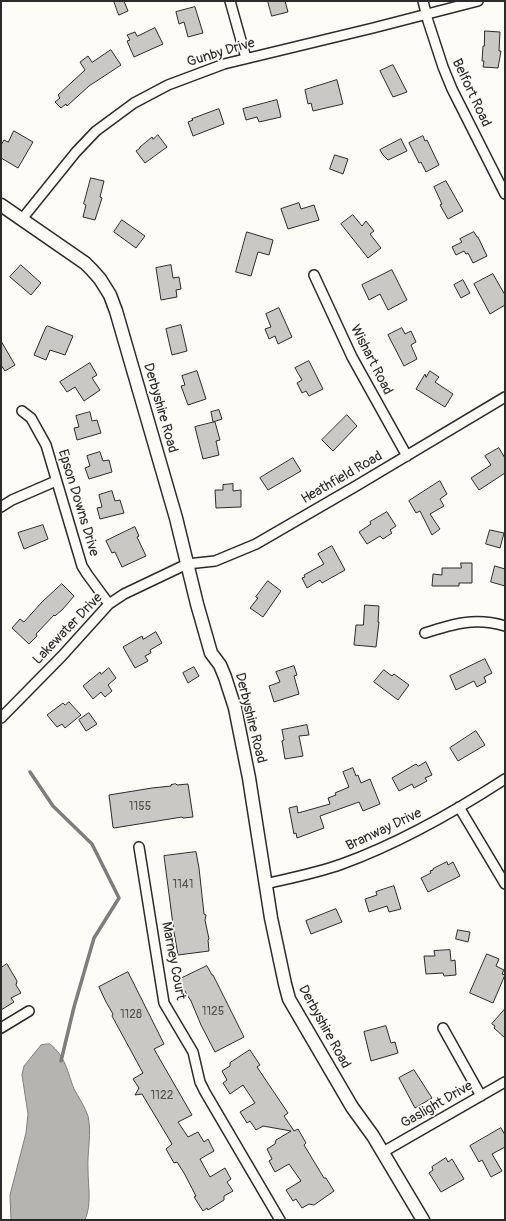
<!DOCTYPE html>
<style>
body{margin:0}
#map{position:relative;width:506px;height:1221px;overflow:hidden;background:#fdfcf7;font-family:Pangolin,sans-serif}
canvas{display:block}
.frame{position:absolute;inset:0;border:2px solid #2b2b2b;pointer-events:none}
</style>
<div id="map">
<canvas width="506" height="1221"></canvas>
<div class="frame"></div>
</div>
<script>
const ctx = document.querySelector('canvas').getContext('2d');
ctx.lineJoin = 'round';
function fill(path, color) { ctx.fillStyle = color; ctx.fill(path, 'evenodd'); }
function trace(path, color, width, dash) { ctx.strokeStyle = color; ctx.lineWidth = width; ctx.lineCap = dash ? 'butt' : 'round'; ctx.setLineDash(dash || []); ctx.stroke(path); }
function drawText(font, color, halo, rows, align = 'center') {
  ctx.font = font + ' Pangolin,sans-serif'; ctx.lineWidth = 3.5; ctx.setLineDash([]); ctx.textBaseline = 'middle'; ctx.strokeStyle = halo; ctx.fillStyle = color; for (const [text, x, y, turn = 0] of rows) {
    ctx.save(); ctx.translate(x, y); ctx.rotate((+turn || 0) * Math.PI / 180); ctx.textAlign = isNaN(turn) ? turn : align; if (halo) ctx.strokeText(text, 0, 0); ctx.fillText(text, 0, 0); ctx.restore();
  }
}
const water = new Path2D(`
 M50,1044C66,1057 67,1071 74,1089C79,1098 85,1107 88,1116C92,1133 87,1152 88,1169C88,1187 92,1203 85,1220H11L10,1195L26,1133L28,1114L22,1075L24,1066L41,1045Z`);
fill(water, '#b5b4b1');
trace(water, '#7e7d7b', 1);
trace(new Path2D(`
 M30,772L53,806L92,844L119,898L94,938L74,1007L61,1061`), '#7e7d7b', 3.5);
const building = new Path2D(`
 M114,1H124L128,11L119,15Z
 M268,1H285L288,12L272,16Z
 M195,7L203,33L188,37L184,22L179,24L176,12Z
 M155,28L163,44L134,57L127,41L130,40L127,35L135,32L137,36Z
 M485,31L500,32L499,51H501L498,68L483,67L484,61H482L483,46H484Z
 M111,50L121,65L89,86L67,106L66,104L61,108L55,102L60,98L58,95L85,70L80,62L88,56L92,62Z
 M393,65L407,92L393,97L380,71Z
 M337,80L343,104L313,111L311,103L308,104L305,90Z
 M277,100L281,117L259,122L257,117L246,120L243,109Z
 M219,109L224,124L193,136L188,122L193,120L192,119Z
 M14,131L33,142L18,168L1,158V145L4,140L8,142Z
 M158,135L167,147L145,163L136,151L140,148V147L152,137L153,139Z
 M423,136L425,141L427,140L439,165L426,172L421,162L419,163L409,143Z
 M401,139L407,151L388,160L383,155L380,150Z
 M335,155L348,159L343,174L330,169Z
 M91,178L104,181L100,197L102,198L95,220L83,217L86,205L84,204Z
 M446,181L463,211L448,219L440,205L442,204L434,187Z
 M299,203L301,209L314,205L319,220L288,229L281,209Z
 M353,215L362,226L366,221L374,231L370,234L381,248L368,258L341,224Z
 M122,220L145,236L136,248L114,232Z
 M247,232L273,240L269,255L258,252L251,276L236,272Z
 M474,232L477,237H478L487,256L473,263L468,253L466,254L464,251L456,255L452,247L462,242L460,239Z
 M21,265L41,283L31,295L10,277Z
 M171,265L173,278L179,277L181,289L176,290L177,297L161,300L156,268Z
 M392,270L407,300L388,310L380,294L369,300L362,285Z
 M493,274L505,295V305L490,314L474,284Z
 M463,280L470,293L461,298L454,285Z
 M279,308L292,337L278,344L275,336L269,339L265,329L271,327L266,314Z
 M181,325L187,351L172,355L166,329Z
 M48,326L73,336L65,355L50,350L46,360L34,355L46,327Z
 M402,328L405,334L411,331L416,342L411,345L417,359L404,366L388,335Z
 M1,341L15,365L5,371L1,365Z
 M309,361L323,389L309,396L306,391L302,393L297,383L302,380L295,368Z
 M90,363L97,375L92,378L100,390L84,401L75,387L67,392L60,382Z
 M197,371L206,399L188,405L181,386L185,385L182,376Z
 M430,371L439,377L435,382L453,394L445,407L416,389L425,374L426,377Z
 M219,410L222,419L213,422L211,412Z
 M90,412L92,421L97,420L101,433L77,440L74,428L79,427L76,416Z
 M347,415L357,426L333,451L322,440Z
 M215,422L220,440L216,441L219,455L203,459L195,427Z
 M499,448L505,458V473L479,490L471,478L491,465L485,456Z
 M100,452L103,461L109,460L112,472L89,479L85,468L90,466L87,456Z
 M293,458L301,471L268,490L260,478Z
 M440,481L447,494L440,499L444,506L430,514L440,529L432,535L420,511L416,513L409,501Z
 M233,484V491L241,490V507L216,508L215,490H223V485Z
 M112,491L115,501L120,500L124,513L100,519L97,508L102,507L99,495Z
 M387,512L396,526L390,530L392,533L383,539L380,536L367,544L359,532L371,524L370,522Z
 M43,525L48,539L24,549L18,533Z
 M135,527L139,536L137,537L146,556L122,567L115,552L112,553L106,541Z
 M490,530L504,533L500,548L486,544Z
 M332,546L345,570L322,583L320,580L307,588L302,578L305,577L304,575L324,564L318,554Z
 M461,563H472V583H459V586H432L433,574L442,575V568H461Z
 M495,566L505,569V586L491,582Z
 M268,581L281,591L263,617L250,608L258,598L256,597Z
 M62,584L74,596L63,609L55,616L54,615L36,634L37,636L29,644L12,628L20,619L24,622L42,602Z
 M365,605L379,606L378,622H379L376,647L354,645L356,625H363Z
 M156,632L162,643L150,650L151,653L145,656L148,661L135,668L123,647L142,636L143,639Z
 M485,659L492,673L484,677L486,682L477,687L474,681L456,690L450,676Z
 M294,666L297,675L294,676L299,694L274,702L269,686L280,682L276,672Z
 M194,667L199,676L188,683L183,673Z
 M109,668L116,678L108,685L112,691L105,697L101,692L93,699L83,686L100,672L101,674Z
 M384,670L392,676L394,674L409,685L398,700L374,682Z
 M69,702L81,715L65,728L62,724L57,727L47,715L63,703L65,705Z
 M89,713L97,724L86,731L79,720Z
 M307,725L309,735L299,736L303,756L285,759L282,741L284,740L282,730Z
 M476,731L485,745L458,761L450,748Z
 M426,762L432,775L425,778L427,781L414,788L412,784L399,791L392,778L416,764L418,766Z
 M353,768L356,776L358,775L361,783L370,779L380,804L363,811L359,802L320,816L324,828L297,838L296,833L294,834L289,808L297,806L298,813L330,804L328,798L336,795L335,793L349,787L343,772Z
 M176,784L177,785L188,784L193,817L183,818L182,817L114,828L113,827L109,795L152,788L171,786V785Z
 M196,852L199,868L204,914L206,915L205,920L209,939L208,940L209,951L178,955L174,932L164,856Z
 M447,862L448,865L453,862L460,876L428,892L421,878L431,873L430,871L433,870V869Z
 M394,886L401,909L389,912L387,906L369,912L365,899L377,895L376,892Z
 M336,909L342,922L311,934L306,921Z
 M458,930L470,932L468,942L456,939Z
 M450,950L451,961L455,960L456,975L444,976L443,973L426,974L424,956H435L434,951Z
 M487,954L499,959L496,966L504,970L502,974L505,975L493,1003L470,993Z
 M7,964L17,981L16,985L21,993L11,998L14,1002L1,1010V968Z
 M207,966L212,975H213L244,1037L215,1052L201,1025L191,1001L178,980Z
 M128,972L164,1044L154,1049L192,1115L178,1122L188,1137L198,1132L204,1142L208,1139L214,1151L200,1159L210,1177L225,1168L231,1179L227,1182L233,1191L224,1196V1200L208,1210L207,1208L203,1211L194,1197L196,1196L184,1173L177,1162L174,1163L166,1149L172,1144L142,1094L135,1095L139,1088L133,1079L143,1073L112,1016L113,1014L106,1002L99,987Z
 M505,1009V1038L494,1028L495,1026L492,1024Z
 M386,1026L391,1043L395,1042L398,1053L371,1061L364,1032Z
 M250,1050L260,1065L257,1067L288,1113L284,1116L294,1131L298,1129L306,1143L304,1145L324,1178H326L334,1191L314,1205L309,1204L302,1208L296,1199L293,1201L286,1190L301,1181L289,1164L275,1172L269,1161L272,1159L267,1149L275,1144L276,1140L291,1131L263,1126L256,1130L250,1121L247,1123L240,1112L255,1103L243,1085L230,1094L223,1083L227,1080L222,1071L230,1066V1063Z
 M414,1070L432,1098L415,1108L399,1078Z
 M501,1128L505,1135V1147L492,1154L502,1171L491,1177L482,1160L479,1162L470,1146Z
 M446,1158L448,1162L452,1159L464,1179L441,1192L429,1173L433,1170L432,1167Z`);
fill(building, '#c9c8c4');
trace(building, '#2b2b2b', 1);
const street = new Path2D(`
 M230,1L246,58
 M423,1L428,21L443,67L452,89L505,194
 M22,219L76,152L96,131L134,103L168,85L224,64L373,28L478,1
 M314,275L352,357L407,456
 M22,411L31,418L46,445L82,566L87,574L109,604
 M1,507L12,500L56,481
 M425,633C453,624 475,617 505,626
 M1,718L62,656L109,604L124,594L187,564L215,561L256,544L356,486L505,397
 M459,807L505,884
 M139,847L164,1003L193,1052L200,1082L205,1092L280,1220
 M265,884C291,878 317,873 342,864C400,843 454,812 505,779
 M1,1028L29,1011
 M443,1028L481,1096
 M383,1152L505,1082`);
const secondary = new Path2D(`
 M1,205L85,263L92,270L100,279L110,295L116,311L176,518L197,604L211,653L220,665L225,677L235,708L249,778L271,918L285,984L289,999L352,1107L373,1136L423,1220`);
trace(street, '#2b2b2b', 12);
trace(secondary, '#2b2b2b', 15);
trace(street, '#fdfcf7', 9);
trace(secondary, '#fdfcf7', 12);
drawText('12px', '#525251', null, [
 ["1155",140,807],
 ["1141",183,885],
 ["1125",213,1012],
 ["1128",131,1015],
 ["1122",162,1096]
]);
drawText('14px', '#2b2b2b', '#fdfcf7', [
 ["Gunby Drive",221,53,-17],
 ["Belfort Road",471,93,65],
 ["Wishart Road",371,360,63],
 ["Derbyshire Road",160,408,74],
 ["Heathfield Road",342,478,-30],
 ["Epson Downs Drive",78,503,73],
 ["Lakewater Drive",68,629,-46],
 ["Derbyshire Road",250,718,76],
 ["Branway Drive",384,830,-25],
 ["Marney Court",173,961,79],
 ["Derbyshire Road",324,1027,61],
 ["Gaslight Drive",437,1105,-30]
]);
</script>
